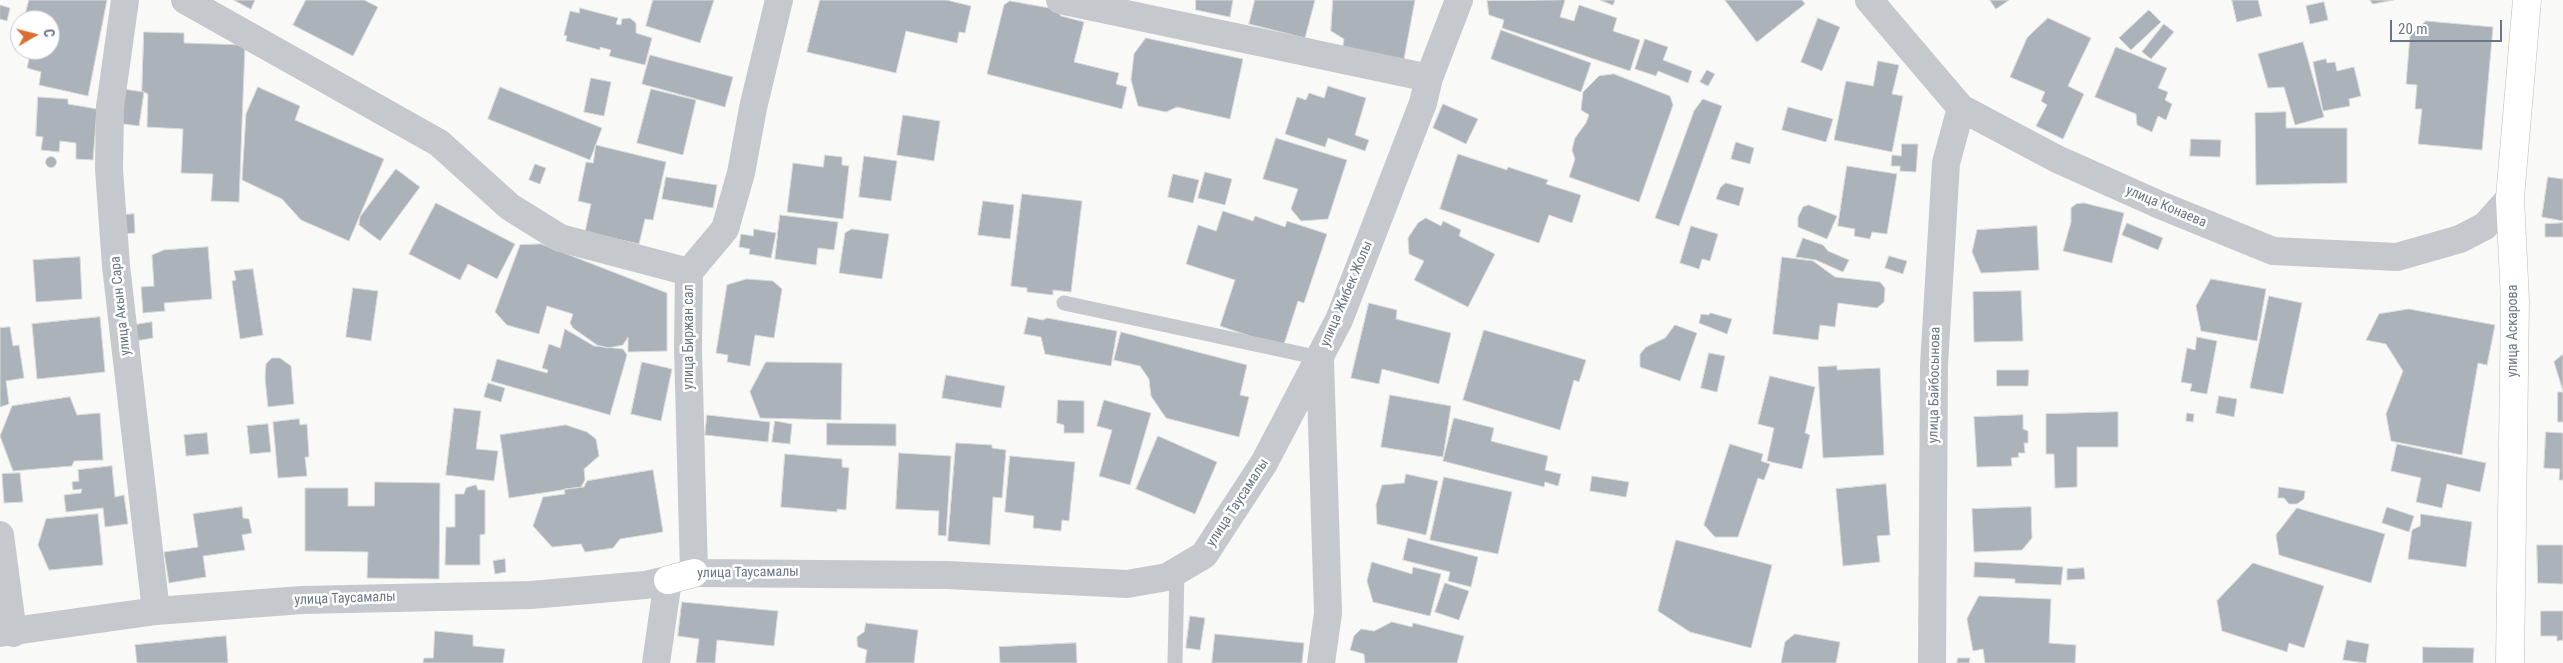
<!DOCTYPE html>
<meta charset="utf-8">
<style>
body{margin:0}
#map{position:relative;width:2563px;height:663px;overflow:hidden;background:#f9f9f7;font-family:"Roboto Condensed",sans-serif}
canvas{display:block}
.north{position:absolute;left:10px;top:10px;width:50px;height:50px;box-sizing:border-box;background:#fff;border:1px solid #c3c8cf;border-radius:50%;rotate:82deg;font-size:14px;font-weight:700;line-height:20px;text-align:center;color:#697686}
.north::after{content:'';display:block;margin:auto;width:18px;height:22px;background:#dd6e32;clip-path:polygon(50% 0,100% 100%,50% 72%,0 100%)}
.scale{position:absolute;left:2390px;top:20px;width:112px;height:22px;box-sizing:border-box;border:2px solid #697686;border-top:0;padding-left:6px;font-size:15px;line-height:18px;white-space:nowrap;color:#697686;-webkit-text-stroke:4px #fff;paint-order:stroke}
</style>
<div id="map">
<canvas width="2563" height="663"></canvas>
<div class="north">С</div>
<div class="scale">20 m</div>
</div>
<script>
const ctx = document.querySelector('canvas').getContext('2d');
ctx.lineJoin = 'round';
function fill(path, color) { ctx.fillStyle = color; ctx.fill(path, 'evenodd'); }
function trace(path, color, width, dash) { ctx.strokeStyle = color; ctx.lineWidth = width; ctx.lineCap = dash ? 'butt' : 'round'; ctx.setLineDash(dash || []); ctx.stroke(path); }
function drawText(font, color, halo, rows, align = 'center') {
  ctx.font = font + ' "Roboto Condensed",sans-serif'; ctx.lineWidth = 5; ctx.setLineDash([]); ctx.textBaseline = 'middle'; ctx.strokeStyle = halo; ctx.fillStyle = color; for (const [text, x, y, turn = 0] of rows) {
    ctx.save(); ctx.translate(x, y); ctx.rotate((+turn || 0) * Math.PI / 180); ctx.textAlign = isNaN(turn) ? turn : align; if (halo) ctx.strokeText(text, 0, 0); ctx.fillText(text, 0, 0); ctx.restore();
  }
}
const building = new Path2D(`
 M29,0H107L88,96L39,85L41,72L27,68L31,50H50V20H37L38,14L26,12Z
 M234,0H255L251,9Z
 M306,0H364L378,7L353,56L293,25Z
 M653,0H714L700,43L646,26Z
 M820,0H946L971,6L965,33L959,32L957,43L906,31L896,73L807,52Z
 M1196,0H1233L1230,17L1196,10Z
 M1255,0H1315L1305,38L1249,24Z
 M1333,0H1415L1403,64L1342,52L1344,39L1331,31Z
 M1565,0L1560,17L1574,21L1579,5L1617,18L1613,31L1640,40L1630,71L1502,28L1504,20L1489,15L1487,1Z
 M1600,0H1615L1613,5Z
 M1725,0H1802L1805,4L1757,42Z
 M1990,0H2009L1996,9Z
 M2232,0H2258L2262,16L2237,22Z
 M2370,0H2394L2373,4Z
 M1010,1L1055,9L1061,16L1084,22L1074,62L1119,73L1116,84L1127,87L1122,109L987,74L1004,5Z
 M2324,2L2328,20L2310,24L2306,6Z
 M0,5L10,8L7,21L0,19Z
 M580,8L618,18L616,24L621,25L622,19L630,18L636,23V33L652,38L645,65L609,56L611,50L600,47V50L566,41L567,36L564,35L570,11L579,13Z
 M2149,10L2161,22L2131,50L2119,38Z
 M1818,18L1840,27L1822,71L1801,62Z
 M2048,18L2091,38L2068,86L2084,94L2063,139L2036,126L2047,105L2041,101L2045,92L2010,77L2027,38Z
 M2426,21L2493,27L2482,150L2418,144L2422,109H2415L2417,85L2406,84L2410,36Z
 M2164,24L2174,32L2151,59L2142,52Z
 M1501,30L1591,63L1581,92L1491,59Z
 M144,32L184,33V43L245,45L239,202L211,201L213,174L181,173L183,129L147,127L148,94L142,91Z
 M1146,38L1243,59L1230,119L1177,107L1166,112L1138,106L1131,80L1134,54Z
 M1645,39L1668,47L1663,60L1692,71L1688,83L1658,71L1656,76L1635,69Z
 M2303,42L2324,117L2295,125L2284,87L2268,88L2258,54Z
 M2116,47L2167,68L2158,88L2168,92L2165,100L2172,104L2166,120L2158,116L2152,132L2137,125L2136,114L2095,97Z
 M650,55L733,77L725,107L642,84Z
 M2326,59L2327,63L2335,62L2337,71L2354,67L2361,96L2349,99L2350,106L2323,111L2313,62Z
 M1878,61L1899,65L1892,94L1903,96L1892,152L1834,140L1846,81L1873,86Z
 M1707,70L1715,74L1708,86L1700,82Z
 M1614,74L1670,96L1673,105L1639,202L1569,177L1575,159L1572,150L1575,138L1586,123L1589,115L1581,110L1583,92L1599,76Z
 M591,78L611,82L604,116L584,112Z
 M1328,86L1366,98L1355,135L1369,140L1365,151L1328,138L1325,147L1285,134L1297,97L1306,100L1309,93L1324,98Z
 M258,87L300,106L295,120L384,159L349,241L301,220L282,199L242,180L246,114Z
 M500,87L602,128L590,160L488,119Z
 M123,89L144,92L139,126L117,123Z
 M651,89L696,100L683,155L637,143Z
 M38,97L68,99V104L97,109L93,160L76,159V143L60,141L59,152L41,150L43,137L36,136Z
 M1703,99L1722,106L1679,226L1655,218L1694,111Z
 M1443,104L1478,119L1466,144L1433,128Z
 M1788,107L1833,119L1826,142L1782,130Z
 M2286,112V128H2347V183L2256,185L2255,113Z
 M903,115L940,121L934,161L897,155Z
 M1276,138L1347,160L1328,219L1301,221L1291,209L1298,189L1263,179Z
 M2191,139L2221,140L2220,157L2190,156Z
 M1736,142L1754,148L1750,164L1731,159Z
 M1902,144H1918L1916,172L1900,171V166H1891L1892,155L1901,156Z
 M596,145L666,162L653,220L645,219L639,244L585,232L591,204L578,201L586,162L593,163Z
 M1458,154L1507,170L1508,167L1548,180L1546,184L1581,195L1572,223L1549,215L1539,243L1440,209Z
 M825,155L842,157V165L849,166L843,219L787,212L793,163L823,167Z
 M864,156L897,161L891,201L859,197Z
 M45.5 162a5.5 5.5 0 1 1 11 0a5.5 5.5 0 1 1-11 0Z
 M535,164L546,168L540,184L529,180Z
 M1847,166L1897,174L1887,234L1872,232L1870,239L1854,236L1855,229L1838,226Z
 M396,169L420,187L380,241L359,225L360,217Z
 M1205,172L1232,179L1225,205L1198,198Z
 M1173,174L1199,180L1193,203L1168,197Z
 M666,177L717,185L713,208L662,199Z
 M2548,177L2563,179V221L2542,217Z
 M1726,183L1744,188L1739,206L1716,199L1720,188Z
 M1022,194L1082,201L1071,292L1053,290V295L1027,292V288L1011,286Z
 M983,201L1014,205L1010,239L978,235Z
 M436,203L515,244L497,279L468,264L460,280L409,254Z
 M2084,203L2124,213L2112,263L2063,251L2071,222V208L2076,204Z
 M1809,205L1837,216L1827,239L1798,227V217L1803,207Z
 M1223,211L1253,221L1255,216L1285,227L1287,221L1327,234L1304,303L1298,301L1283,347L1220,326L1235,280L1186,264L1198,225L1216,231Z
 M134,214L135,233L123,234L121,215Z
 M780,215L838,222L834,250L818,248L816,265L775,259Z
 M1426,218L1441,226L1443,221L1461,230L1459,236L1495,254L1468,307L1414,280L1424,261L1409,254L1408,238L1418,223Z
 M2127,223L2163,238L2158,250L2122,235Z
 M2563,223V237H2545V224Z
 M1691,226L1718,234L1710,261L1702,259L1699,269L1680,263Z
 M2037,226L2039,270L1981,273L1972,252L1977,230Z
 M754,229L776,233L771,258L749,254L750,249L739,247L741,234L753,236Z
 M852,229L889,234L882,279L839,273L845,233Z
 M1803,238L1823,245L1828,251L1849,260L1843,272L1816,260L1796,257Z
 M541,244L667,293V351L628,352V337L623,345L608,348L597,345L573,328L570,323L573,314L547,306L539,334L507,325L495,312L520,245Z
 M208,247L212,299L164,303L165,311L143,313L141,287L154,286L152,255L164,250Z
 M1889,256L1907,261L1903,274L1885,268Z
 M80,257L82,299L36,302L33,260Z
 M1782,257L1813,261L1835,277L1880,282L1885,288L1884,302L1877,308L1838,303L1835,327L1820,325L1818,340L1773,334Z
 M253,269L263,335L240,339L232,281L236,280L234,271Z
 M747,279L773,281L782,289L774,338L755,335L750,366L727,362L728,355L716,353L727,285Z
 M2211,279L2266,289L2257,341L2201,331L2196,306Z
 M353,288L378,291L371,341L346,337Z
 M2021,291L2023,341L1974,342L1973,292Z
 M2269,296L2302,303L2283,394L2250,388Z
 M1369,303L1397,310L1396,319L1451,333L1439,384L1382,369L1379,384L1351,378Z
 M2409,309L2495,325L2487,365L2478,363L2462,455L2391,441L2386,414L2403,371L2386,344L2366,340L2379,314Z
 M1711,313L1732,319L1727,334L1699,323L1701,314L1708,315Z
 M100,317L105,372L37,379L32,324Z
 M1028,317L1043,320L1047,318L1117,331L1111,366L1045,354L1041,337L1024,334Z
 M152,322L153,338L135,341L134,325Z
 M1675,325L1697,333L1680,381L1640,367V354L1646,347L1665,338Z
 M10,327L13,346L19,345L24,378L6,381L9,404L0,407V328Z
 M565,329L594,346L623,349L627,355L610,415L491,381L497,359L547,373L548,370L542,368L549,344L560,348Z
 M1484,330L1586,360L1579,382L1574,380L1560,430L1463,400Z
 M1121,332L1247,365L1240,395L1249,397L1239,437L1166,418L1151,396L1149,379L1140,366L1114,360Z
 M2197,337L2217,341L2207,394L2190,391L2192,384L2181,382L2187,348L2195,350Z
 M1709,353L1725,356L1717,392L1701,388Z
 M2562,355H2563V391L2554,362Z
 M272,358H280L291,366L294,404L268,407L265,378L266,364Z
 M642,362L672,369L661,421L631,414Z
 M766,362L842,363L841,420L760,418L750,392Z
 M1837,366V370L1880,368L1884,455L1823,458L1818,367Z
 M1997,370H2029L2028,386H1997Z
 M946,375L1005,386L1001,408L942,398Z
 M1770,376L1815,387L1805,433L1810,435L1802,469L1767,461L1774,428L1758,424Z
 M488,383L505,388L501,402L484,397Z
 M2558,392H2563V422H2558Z
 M1390,395L1451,406L1443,457L1381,447Z
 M2219,396L2237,399L2234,417L2216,413Z
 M70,397L77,415L100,413L103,460L74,461L72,466L13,471L0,436L12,406Z
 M1058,400L1084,401V433H1064V425L1057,423Z
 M1104,400L1151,413L1130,485L1099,476L1112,430L1097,426Z
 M454,408L481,411L476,449L498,451L494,481L446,475Z
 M2118,412V447H2077V487L2055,488L2054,454H2046V414Z
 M2187,413L2194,414L2193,422L2186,421Z
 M707,415L770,422L768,442L705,435Z
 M2023,415V429L2028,431V443H2024L2025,453H2018L2019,457L2011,458L2012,466L1977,467L1974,417Z
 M1454,418L1494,428L1491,441L1548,456L1545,470L1561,474L1558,486L1545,482L1544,487L1443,461Z
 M299,419L300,425L307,424L309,457H305L307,476L278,478L273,422Z
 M775,421L792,424L790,444L772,442Z
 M827,423L896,424V446L827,445Z
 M268,424L271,452L250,454L247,426Z
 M566,425L587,432L596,439L599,456L584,469L585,480L581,487L509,498L500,435Z
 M2546,432L2563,433V480H2559L2560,469L2544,468Z
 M207,433L209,454L186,456L184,435Z
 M1158,436L1217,462L1195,514L1136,489Z
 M956,443L992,445V448L1006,450L1002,498L993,497L990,545L948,541Z
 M1730,444L1763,454L1761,461L1770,464L1764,480L1758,478L1738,537H1715L1704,525Z
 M2397,444L2486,463L2480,492L2447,484L2442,508L2416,502L2421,478L2391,471Z
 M899,453L951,456L946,536L938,535L939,511L896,509Z
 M785,454L842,459V467L849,468L846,510L837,509V512L781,507Z
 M1010,456L1075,462L1069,521L1062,520L1061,531L1033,528L1034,516L1005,512Z
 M112,466L115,497L124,495L128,524L105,527L103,508L66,512L64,495L81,493L82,489L73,490L72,482L79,481L78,470Z
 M653,470L663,532L620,539L613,548L585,552L581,544L552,547L533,526L543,497L565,494L564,489L584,487L587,481Z
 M20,473L23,502L4,503L2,474Z
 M1406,474L1438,481L1426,535L1377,524L1376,505L1382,485L1404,483Z
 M1592,476L1629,482L1626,497L1590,491Z
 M1444,477L1512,492L1498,554L1430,540Z
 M375,482L440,483L439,579L367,578L368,552L305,551V488H348V506H374Z
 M1886,484L1890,535L1877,536L1880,562L1843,566L1836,489Z
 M476,485L478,490H485V534L480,535V565H445L446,527H455V494H464L466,488Z
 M2279,487L2305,491L2304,499L2297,504H2289L2284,498H2278Z
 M242,507L243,518L249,519L252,533L242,535L245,550L203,556L206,577L169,583L164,552L198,547L193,514Z
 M2031,507L2032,538L2022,550L1974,552L1972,509Z
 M2387,507L2414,516L2409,532L2382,523Z
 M2297,508L2385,534L2371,583L2279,555L2276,535Z
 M98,514L103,565L49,570L38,545L46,519Z
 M2421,514L2472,522L2466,567L2408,559L2412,530L2420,526Z
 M1408,538L1478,557L1471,587L1448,581L1450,572L1403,560Z
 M1676,540L1772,565L1751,648L1690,632L1658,611Z
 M2537,545H2563V584L2538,583Z
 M505,559L506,572L495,574L493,561Z
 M1372,562L1412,574L1413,567L1441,574L1430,616L1373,602L1367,581Z
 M1975,562L2063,567L2061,585L2015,583V579L1974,577Z
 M2253,563L2324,586L2304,648L2289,643L2287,652L2222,631L2217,601Z
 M2084,568L2085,579L2067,580V569Z
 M1445,583L1469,591L1459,620L1435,612Z
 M1979,596L2051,599L2049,643L2076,645L2075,663H1985L1983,649L1973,651L1967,619Z
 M682,602L778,611L774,646L717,640L715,663H696L699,639L678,636Z
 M2541,611H2563V640L2557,641V636H2541Z
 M1190,616L1205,618L1200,650L1186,648Z
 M1392,622L1412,627L1413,623L1464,636L1457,663H1365L1364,654L1350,650L1354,636L1361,629L1374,631Z
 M866,623L918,630L914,663H865L867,650L858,647L857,641V637L864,632Z
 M435,631L473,635V646L505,649L503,663H423L424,658H433Z
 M1215,634L1304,643L1302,663H1212Z
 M1795,634L1840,642L1836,663H1781L1785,642Z
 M226,636L228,663H137L135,645Z
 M2347,640L2369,644L2366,663L2343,660Z
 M1076,643L1077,663H1000L999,647Z
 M2423,647L2474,648L2473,663H2423Z
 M1958,658H1970L1969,663H1957Z`);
fill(building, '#abb2b9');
trace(building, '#dadbd9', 1);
const secondary = new Path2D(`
 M668,580L694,573
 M2510,663L2515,301L2510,198L2527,0`);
trace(secondary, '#b7bbc0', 29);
trace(new Path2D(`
 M1064,303L1320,358
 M1175,663L1177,570`), '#c5c8cc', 15);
trace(new Path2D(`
 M125,0L110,107L109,169L116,266L156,611
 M185,0L439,143L510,207L560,238L689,272
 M779,0L753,108L741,173L725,229L689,272L688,348L694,573L947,575L1127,584L1167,577L1204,555L1264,463L1339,320L1423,103L1429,78L1459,0
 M1060,0L1429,78
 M1869,0L1961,108L2057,159L2160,205L2273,251L2397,257L2460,239L2485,226L2510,198
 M1320,360L1328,613L1321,663
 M0,535L13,633
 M0,633L156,611L302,600L531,595L645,585L668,580L656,663
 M1932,663L1934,365L1946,163L1961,108`), '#c5c8cc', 28);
trace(secondary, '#fff', 28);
drawText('14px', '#697686', '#fff', [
 ["улица Конаева",2166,207,23],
 ["улица Жибек Жолы",1347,294,-67],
 ["улица Акын Сара",121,306,-96],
 ["улица Аскарова",2513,331,-90],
 ["улица Биржан сал",689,337,-90],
 ["улица Байбосынова",1935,385,-89],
 ["улица Таусамалы",1238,503,-57],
 ["улица Таусамалы",748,573,-1],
 ["улица Таусамалы",345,599,-2]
]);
</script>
